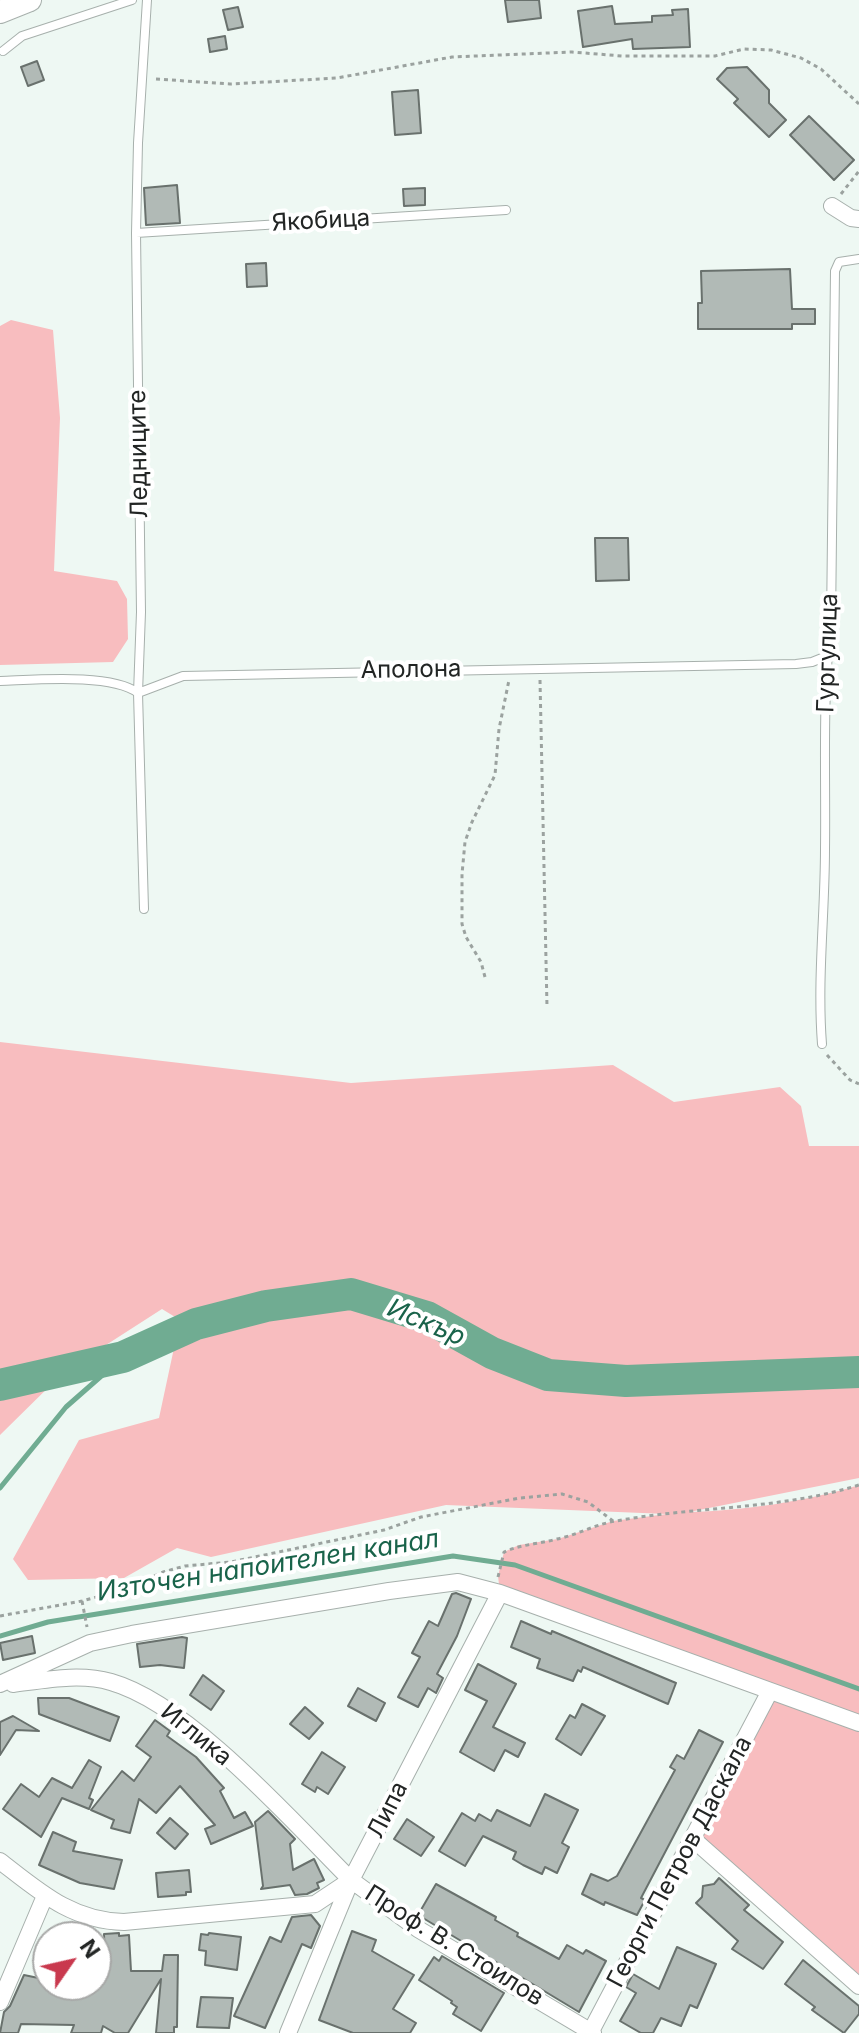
<!DOCTYPE html>
<meta charset="utf-8">
<style>
body{margin:0}
#map{position:relative;width:859px;height:2033px;overflow:hidden;background:#eef8f3;font-family:Inter,sans-serif}
canvas{display:block}
.north{position:absolute;left:32px;top:1921px;width:80px;height:80px;box-sizing:border-box;background:#fff;border:2px solid #a7a8a7;border-radius:50%;rotate:56deg;font-size:22px;font-weight:700;line-height:32px;text-align:center;color:#222524}
.north::after{content:'';display:block;margin:auto;width:28px;height:36px;background:#c9394e;clip-path:polygon(50% 0,100% 100%,50% 72%,0 100%)}
</style>
<div id="map">
<canvas width="859" height="2033"></canvas>
<div class="north">N</div>
</div>
<script>
const ctx = document.querySelector('canvas').getContext('2d');
ctx.lineJoin = 'round';
function fill(path, color) { ctx.fillStyle = color; ctx.fill(path, 'evenodd'); }
function trace(path, color, width, dash) { ctx.strokeStyle = color; ctx.lineWidth = width; ctx.lineCap = dash ? 'butt' : 'round'; ctx.setLineDash(dash || []); ctx.stroke(path); }
function drawText(font, color, halo, rows, align = 'center') {
  ctx.font = font + ' Inter,sans-serif'; ctx.lineWidth = 8; ctx.setLineDash([]); ctx.textBaseline = 'middle'; ctx.strokeStyle = halo; ctx.fillStyle = color; for (const [text, x, y, turn = 0] of rows) {
    ctx.save(); ctx.translate(x, y); ctx.rotate((+turn || 0) * Math.PI / 180); ctx.textAlign = isNaN(turn) ? turn : align; if (halo) ctx.strokeText(text, 0, 0); ctx.fillText(text, 0, 0); ctx.restore();
  }
}
fill(new Path2D(`
 M11,320L53,330L60,418L54,571L117,581L127,599L128,639L113,662L0,665V326Z
 M0,1042L351,1083L613,1065L674,1102L780,1087L801,1106L809,1146H859V1478L689,1512C741,1511 809,1501 859,1485V1986L693,1839L770,1691L500,1593L498,1576L504,1552L519,1545L558,1539L613,1521L667,1514L446,1505L211,1557L177,1548L124,1578L28,1580L13,1559L79,1440L159,1418L180,1320L162,1309L64,1372L0,1435Z`), '#f8bdbf');
trace(new Path2D(`
 M0,1488L66,1407L123,1357
 M0,1636L48,1622L453,1556L515,1565L859,1689`), '#70ac92', 5);
trace(new Path2D(`
 M0,1385L123,1357L196,1324L266,1306L351,1294L427,1317L492,1353L548,1375L626,1381L859,1372`), '#70ac92', 32);
const building = new Path2D(`
 M505,0H539L541,18L508,22Z
 M612,6L615,24L652,22V16L673,15L672,10L688,9L690,47L633,49L632,39L583,47L578,11Z
 M238,7L243,27L228,30L223,10Z
 M225,36L227,49L210,52L208,39Z
 M37,61L44,80L28,86L21,67Z
 M747,67L769,90V103L786,120L769,137L734,103L738,99L717,79L727,68Z
 M418,90L421,133L395,135L392,92Z
 M809,116L854,160L834,180L790,135Z
 M177,185L180,223L146,225L144,188Z
 M425,188V205L404,206L403,189Z
 M266,263L267,286L247,287L246,264Z
 M790,269L792,309H815V324H792V329H698V303H702L701,271Z
 M595,538H628L629,580L596,581Z
 M456,1593L471,1599L457,1636L437,1674L443,1678L436,1693L428,1688L418,1707L398,1697L420,1657L412,1653L429,1621L438,1626L452,1594Z
 M521,1621L551,1634L552,1631L676,1683L668,1704L583,1667L581,1672L578,1670L573,1681L537,1668L540,1659L511,1647Z
 M32,1636L35,1653L3,1660L0,1643Z
 M182,1637L187,1638L184,1668L160,1665L140,1667L137,1644Z
 M478,1664L516,1684L493,1727L525,1743L518,1757L505,1750L494,1771L460,1752L487,1701L465,1690Z
 M203,1675L224,1691L211,1710L190,1695Z
 M358,1688L385,1703L376,1721L348,1706Z
 M38,1698H69L119,1717L110,1741L39,1714Z
 M582,1704L605,1716L581,1755L556,1739L570,1715L575,1718Z
 M305,1707L323,1723L309,1739L290,1724Z
 M13,1716L39,1731L16,1730L0,1755V1722Z
 M155,1720L170,1731L167,1736L196,1757L224,1788L220,1791L234,1818L245,1812L253,1826L211,1844L205,1829L215,1825L180,1786L156,1813L139,1799L130,1833L111,1828L114,1820L91,1810L122,1771L134,1781L151,1757L136,1746Z
 M699,1730L723,1742L641,1898L645,1900L637,1915L605,1902L604,1905L582,1894L591,1874L608,1881L617,1876L675,1770L670,1767L677,1755L684,1759Z
 M322,1752L345,1767L328,1794L317,1787L315,1792L302,1784Z
 M89,1760L101,1767L89,1798L93,1800L89,1809L62,1798L41,1837L3,1809L21,1784L39,1797L52,1778L72,1788Z
 M545,1794L578,1810L562,1843L569,1847L557,1873L545,1867L542,1874L523,1865L513,1859L516,1852L483,1836L465,1866L439,1851L462,1813L475,1821L479,1814L491,1821L497,1810L530,1826Z
 M268,1811L295,1839L290,1844L293,1870L314,1859L324,1880L317,1883L319,1888L307,1894L295,1895L290,1885L261,1889L263,1886L255,1822Z
 M170,1818L188,1834L175,1849L157,1833Z
 M407,1819L434,1837L421,1856L394,1839Z
 M53,1832L76,1842L73,1851L122,1860L114,1889L80,1883L39,1865Z
 M189,1870L191,1892H186V1895L158,1897L156,1873Z
 M719,1878L749,1905L744,1910L783,1942L763,1969L732,1949L738,1941L696,1903L702,1897L703,1886L714,1884Z
 M436,1884L496,1917L495,1920L518,1933L517,1936L559,1959L567,1945L583,1954L586,1950L606,1961L579,2012L418,1915Z
 M311,1915L320,1926L311,1948L302,1944L265,2028L234,2016L270,1937L281,1942L292,1917Z
 M352,1931L376,1940L372,1951L414,1975L393,2009L416,2023L410,2033H353L319,2020Z
 M119,1933V1936L129,1935L131,1971H162L164,1955H178L177,2027H174V2033H156L161,1979L128,2033H115L103,2026L101,2033H71L74,2025L21,2024L18,2033H0L4,2012L10,2006L24,1975L48,1980V1991L91,1992V1985H96V1962H105L104,1934Z
 M209,1933L241,1937L237,1970L205,1965L206,1951L199,1950L201,1934L208,1935Z
 M677,1947L716,1964L697,2008L690,2005L681,2026L661,2018L653,2033H641L620,2021L636,1993L626,1987L633,1974L659,1989Z
 M442,1956L504,1993L481,2031L453,2014L457,2007L451,2003L452,2001L419,1980L434,1957L439,1961Z
 M803,1960L859,2006V2014L844,2033L812,2010L815,2007L785,1984Z
 M201,1997L233,1998L229,2028L197,2027Z`);
fill(building, '#b1bab6');
trace(building, '#69716d', 2);
const service = new Path2D(`
 M3,51L22,36L132,0
 M136,233L506,210
 M0,681C34,680 111,673 138,693L183,676L796,664L812,662L827,656
 M144,909L138,693L141,612L136,233L138,143L147,0
 M822,1044C817,979 825,914 825,849C826,774 822,698 831,623L835,271L839,262L859,259`);
const minor = new Path2D(`
 M832,206L851,218L859,219
 M0,1684L90,1643L132,1634L389,1591L458,1582L500,1593L859,1723
 M13,1684C45,1680 80,1673 111,1682C189,1704 293,1822 351,1880
 M693,1839L859,1986
 M0,1861C40,1892 72,1921 124,1922L315,1904L351,1880L418,1929L593,2033
 M0,2002L45,1896
 M288,2033L351,1880L500,1593
 M590,2033L770,1691`);
const secondary = new Path2D(`
 M0,12L30,0`);
trace(service, '#a7b0ac', 10);
trace(minor, '#a7b0ac', 18);
trace(secondary, '#a7b0ac', 24);
trace(new Path2D(`
 M156,79L230,84L337,78L452,57L572,52L622,56H715L744,49L771,50L801,58L821,69L859,104
 M841,194L859,171
 M540,680L547,1007
 M485,977L481,962L466,937L462,924V874L465,842L472,822L495,775L499,729L509,680
 M827,1055L850,1080L859,1084
 M498,1577L504,1552C522,1544 539,1544 557,1539C577,1535 596,1524 616,1521C697,1506 780,1510 859,1485
 M82,1601L87,1627
 M0,1616L82,1601L126,1589L163,1572L185,1566L231,1562L384,1530L421,1517L520,1498L562,1494L588,1502L613,1521`), '#9ba29f', 3, [4, 4]);
trace(service, '#fff', 8);
trace(minor, '#fff', 16);
trace(secondary, '#fff', 22);
drawText('24px', '#222524', '#fff', [
 ["Якобица",321,221,-3],
 ["Ледниците",139,454,-91],
 ["Гургулица",828,653,-88],
 ["Аполона",411,670,-1],
 ["Иглика",196,1735,39],
 ["Липа",388,1810,-63],
 ["Георги Петров Даскала",680,1862,-62],
 ["Проф. В. Стоилов",454,1946,32]
]);
drawText('italic 26px', '#19634a', '#fff', [
 ["Искър",426,1323,23],
 ["Източен напоителен канал",268,1566,-9]
]);
</script>
